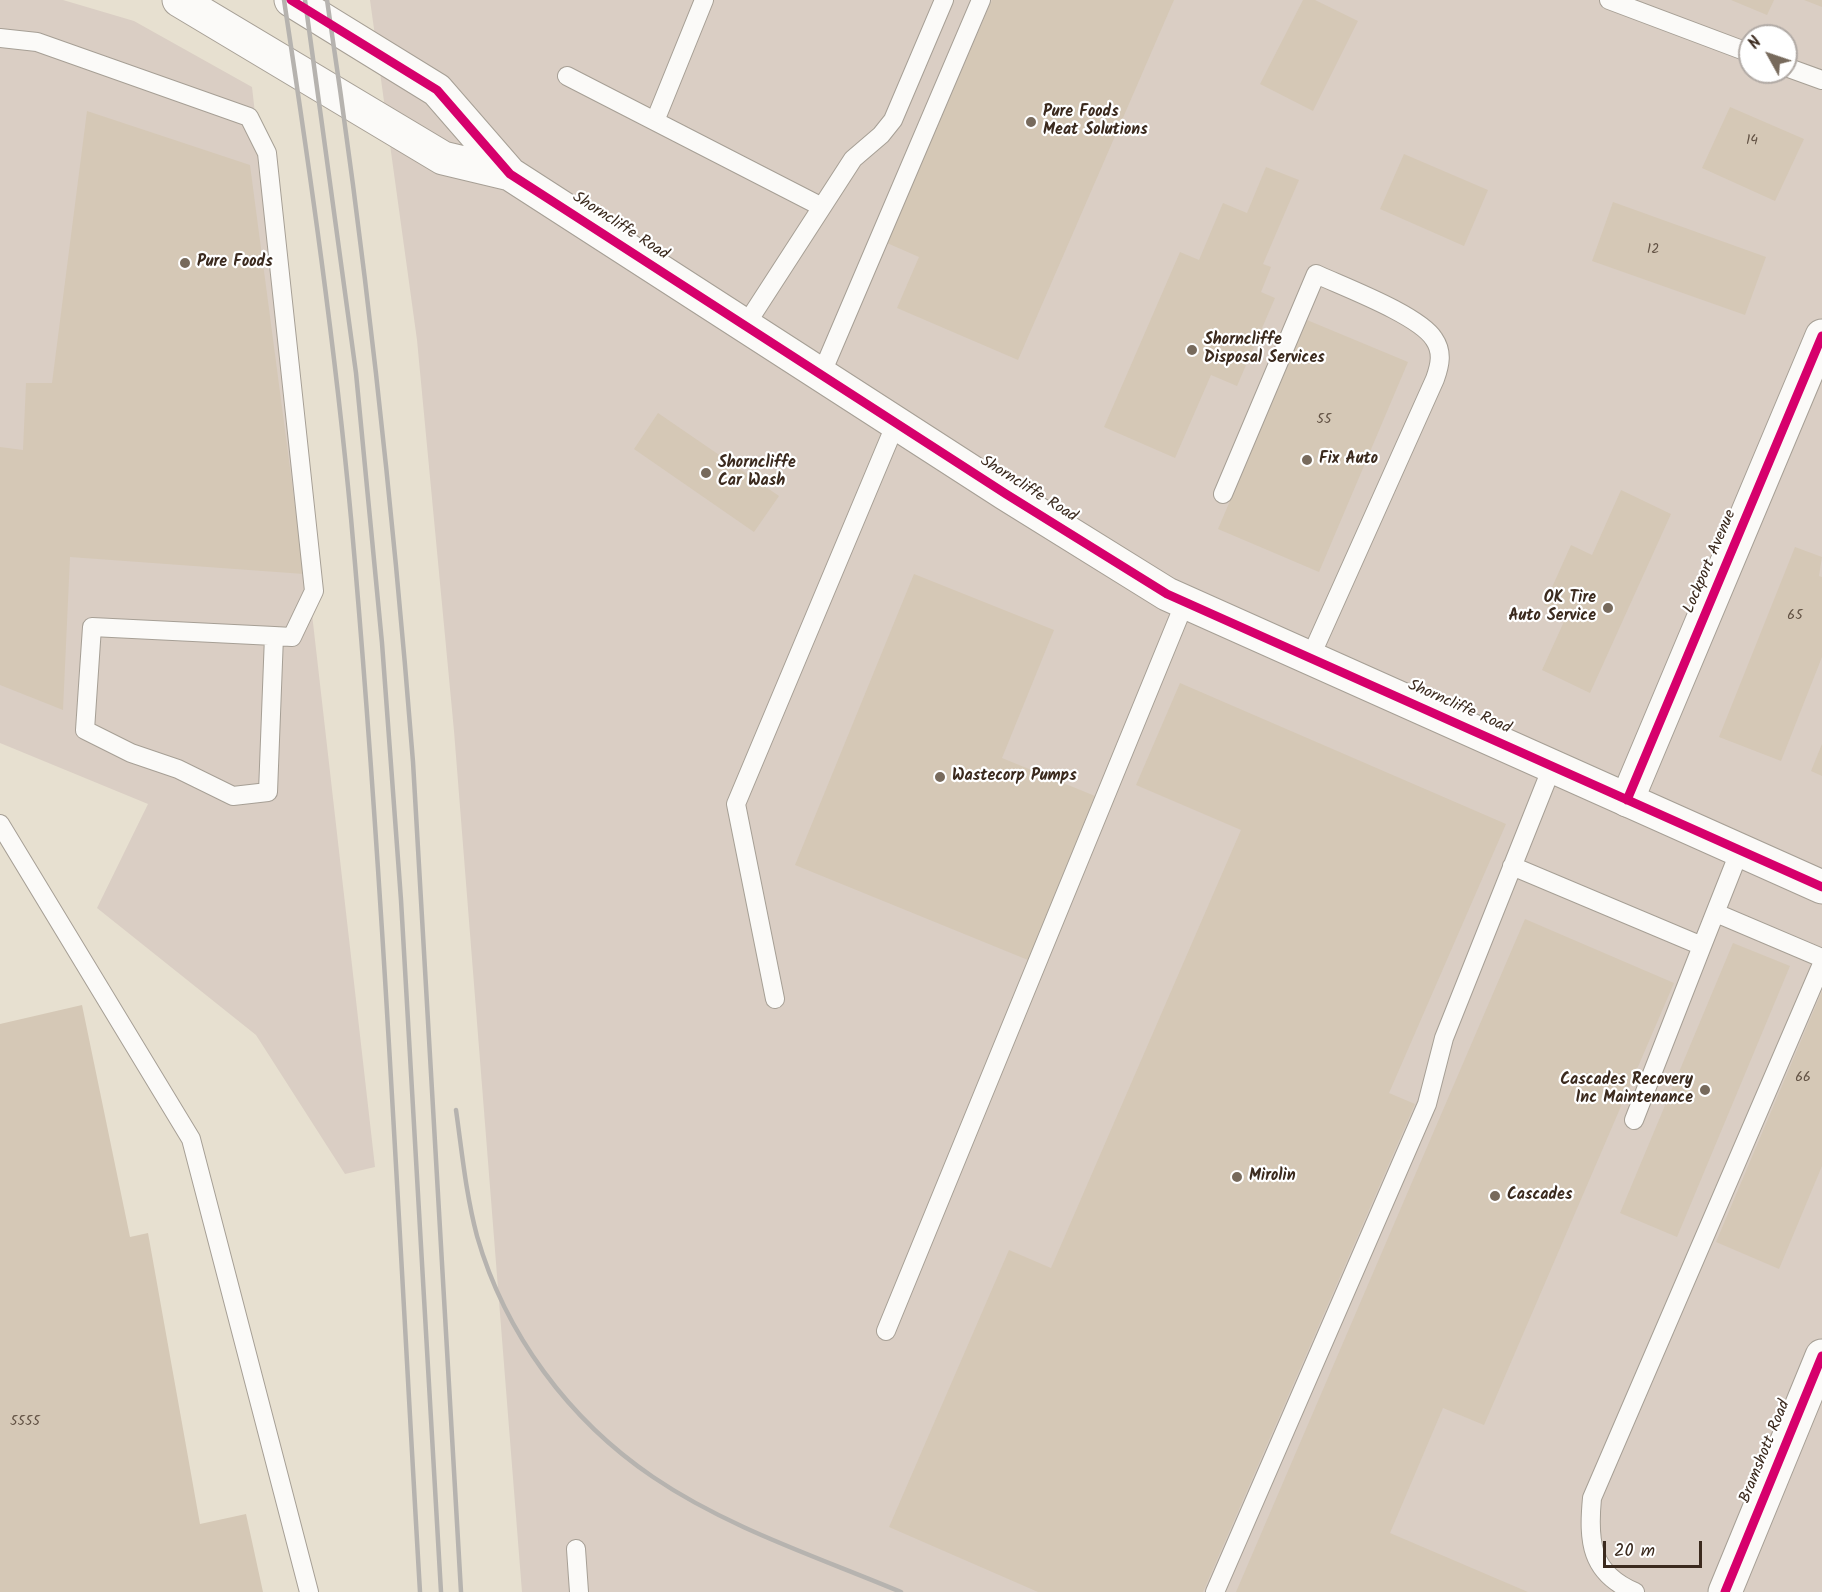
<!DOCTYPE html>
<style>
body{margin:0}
#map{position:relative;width:1822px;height:1592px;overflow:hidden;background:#e7e0d0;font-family:Kalam,sans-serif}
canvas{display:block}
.north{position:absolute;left:1738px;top:24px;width:60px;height:60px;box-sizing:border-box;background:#fff;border:2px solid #b1aaa5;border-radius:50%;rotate:310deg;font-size:16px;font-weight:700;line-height:24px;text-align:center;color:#3b2a1e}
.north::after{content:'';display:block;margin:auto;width:21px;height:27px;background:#776a5c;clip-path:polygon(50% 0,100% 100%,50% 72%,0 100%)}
.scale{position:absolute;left:1603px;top:1541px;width:99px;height:27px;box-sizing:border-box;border:3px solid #3b2a1e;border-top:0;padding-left:8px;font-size:18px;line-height:21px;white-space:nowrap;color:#3b2a1e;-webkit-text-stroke:4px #fff;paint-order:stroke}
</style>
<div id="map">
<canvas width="1822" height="1592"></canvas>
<div class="north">N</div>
<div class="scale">20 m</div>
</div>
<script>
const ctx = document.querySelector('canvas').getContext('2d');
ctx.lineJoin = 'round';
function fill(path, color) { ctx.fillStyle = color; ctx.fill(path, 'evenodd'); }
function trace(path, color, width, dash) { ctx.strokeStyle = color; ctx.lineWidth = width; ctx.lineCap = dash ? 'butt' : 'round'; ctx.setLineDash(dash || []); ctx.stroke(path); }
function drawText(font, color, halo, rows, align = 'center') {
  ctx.font = font + ' Kalam,sans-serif'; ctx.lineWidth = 4.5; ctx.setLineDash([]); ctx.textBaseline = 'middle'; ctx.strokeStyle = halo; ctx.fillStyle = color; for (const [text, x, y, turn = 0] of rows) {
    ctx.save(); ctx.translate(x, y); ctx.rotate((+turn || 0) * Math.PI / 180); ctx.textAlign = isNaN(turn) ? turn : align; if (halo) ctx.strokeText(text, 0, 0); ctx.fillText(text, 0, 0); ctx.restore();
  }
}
fill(new Path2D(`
 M0,0H63L134,21L252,87L375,1167L345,1174L256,1035L97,908L148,804L0,743Z
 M370,0H1822V1592H522L454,731L417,340ZM1750,36H1786V72H1750Z`), '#dacec4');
fill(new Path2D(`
 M992,0H1174L1018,360L897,308L919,257L887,243Z
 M1303,0H1315L1358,21L1313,111L1260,84Z
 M1731,0H1774L1767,15Z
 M1804,0H1822V7Z
 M1730,107L1804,139L1775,201L1702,168Z
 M87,111L250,165L304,574L70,557L63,710L0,685V447L23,450L26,383H52Z
 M1404,154L1488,190L1464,246L1380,209Z
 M1266,167L1299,180L1263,264L1271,267L1261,292L1275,298L1237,386L1211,375L1175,458L1104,427L1180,252L1199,260L1223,203L1247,213Z
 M1613,202L1766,257L1745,315L1592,261Z
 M1307,320L1408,362L1319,572L1218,529Z
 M658,413L779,496L754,532L634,449Z
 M1621,490L1671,514L1590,693L1542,670L1567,615L1544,605L1571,545L1592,555Z
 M1795,547L1822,557L1819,576L1822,577V657L1781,761L1719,737Z
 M914,574L1054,630L1002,758L1095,796L1028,960L795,865Z
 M1180,683L1506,824L1389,1093L1415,1104L1203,1592H1038L889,1527L1009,1250L1051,1268L1241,830L1136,785Z
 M1822,744V776L1811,771Z
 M1525,919L1674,983L1484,1425L1443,1408L1390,1533L1528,1592H1236Z
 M1733,943L1790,966L1677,1237L1620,1213Z
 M1822,991V1166L1779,1269L1716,1242Z
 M82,1005L130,1237L148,1233L200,1524L246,1514L263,1592H0V1024Z`), '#d5c8b6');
const service = new Path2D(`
 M1609,0L1750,53
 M0,38L37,42L249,117L267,153L314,591L292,637L274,636L92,627L85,730L131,753L178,769L233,796L268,792L274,636
 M1786,67L1822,80
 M567,76L822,207
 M655,121L704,0
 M745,326L853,159L881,135L893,120L944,0
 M821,375L981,0
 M1223,494L1316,274C1344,287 1419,315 1434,339C1443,352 1440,365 1435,379L1310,658
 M0,824L191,1139L309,1592
 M1512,866L1702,946L1740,850
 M1716,913L1822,958
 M775,999L736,804L896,423
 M1634,1120L1702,946
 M886,1331L1185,602
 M576,1549L579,1592
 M1215,1592L1427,1104L1444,1038L1552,767
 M1635,1592C1590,1573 1588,1541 1592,1498L1822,964`);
const minor = new Path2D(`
 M1627,800L1822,336
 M1725,1592L1822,1356`);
const tertiary = new Path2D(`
 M179,0L443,158L510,174
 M291,0L437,90L510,174L1006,494L1167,594L1822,887`);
trace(service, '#a69f95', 20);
trace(minor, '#a69f95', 35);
trace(tertiary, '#a69f95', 35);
trace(service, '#fbfaf8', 18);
trace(minor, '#fbfaf8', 33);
trace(tertiary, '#fbfaf8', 33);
trace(new Path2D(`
 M284,0C310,172 335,345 351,518C383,875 399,1234 420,1592
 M305,0L356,373L382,643L401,900L441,1592
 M327,0C365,253 393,507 413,762L461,1592
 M456,1110C462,1152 466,1195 477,1236C505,1334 569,1420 653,1477C728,1528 818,1557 901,1592`), '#b6b3af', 4.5);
trace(new Path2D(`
 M291,0L437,90L510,174L1006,494L1167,594L1822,887
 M1627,800L1822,336
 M1725,1592L1822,1356`), '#d6006c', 9);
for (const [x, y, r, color] of [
 [1031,122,6,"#776a5c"],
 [185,263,6,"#776a5c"],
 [1192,350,6,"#776a5c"],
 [1307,460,6,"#776a5c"],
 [706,473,6,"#776a5c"],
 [1608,608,6,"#776a5c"],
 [940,777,6,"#776a5c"],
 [1705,1090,6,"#776a5c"],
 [1237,1177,6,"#776a5c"],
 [1495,1196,6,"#776a5c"]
]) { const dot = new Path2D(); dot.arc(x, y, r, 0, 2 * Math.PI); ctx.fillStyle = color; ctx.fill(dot); trace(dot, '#fff', 2); }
drawText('14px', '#625244', null, [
 ["14",1752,142],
 ["12",1653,251],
 ["55",1324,421],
 ["65",1795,617],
 ["66",1803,1079],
 ["5555",25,1423]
]);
drawText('bold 16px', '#3b2a1e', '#fff', [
 ["Pure Foods",1043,113],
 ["Meat Solutions",1043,131],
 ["Pure Foods",197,263],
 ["Shorncliffe",1204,341],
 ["Disposal Services",1204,359],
 ["Fix Auto",1319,460],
 ["Shorncliffe",718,464],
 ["Car Wash",718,482],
 ["OK Tire",1596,599,"right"],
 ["Auto Service",1596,617,"right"],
 ["Wastecorp Pumps",952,777],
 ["Cascades Recovery",1693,1081,"right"],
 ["Inc Maintenance",1693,1099,"right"],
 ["Mirolin",1249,1177],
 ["Cascades",1507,1196]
], 'left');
drawText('16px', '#3b2a1e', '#fff', [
 ["Shorncliffe Road",620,227,33],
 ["Shorncliffe Road",1028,490,32],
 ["Lockport Avenue",1711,562,-67],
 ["Shorncliffe Road",1459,708,24],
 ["Bramshott Road",1766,1452,-68]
]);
</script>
